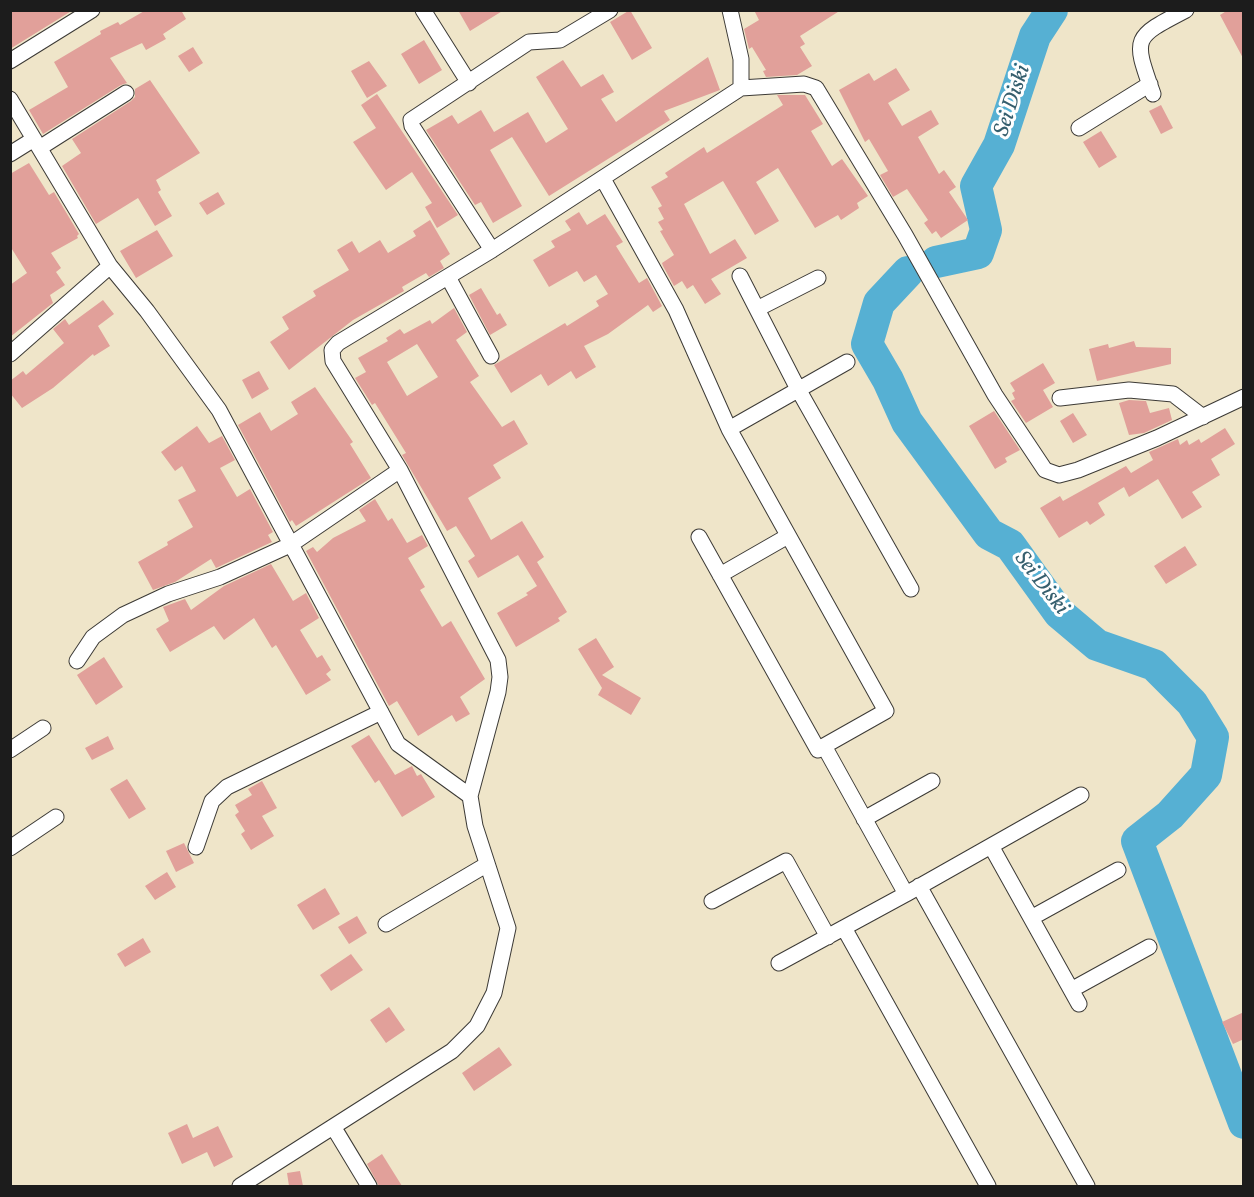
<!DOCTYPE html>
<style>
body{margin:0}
#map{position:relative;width:1254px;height:1197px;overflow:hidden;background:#efe5c9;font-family:Vollkorn,serif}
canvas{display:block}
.frame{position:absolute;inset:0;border:12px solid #1c1c1c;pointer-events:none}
</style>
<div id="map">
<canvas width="1254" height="1197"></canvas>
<div class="frame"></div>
</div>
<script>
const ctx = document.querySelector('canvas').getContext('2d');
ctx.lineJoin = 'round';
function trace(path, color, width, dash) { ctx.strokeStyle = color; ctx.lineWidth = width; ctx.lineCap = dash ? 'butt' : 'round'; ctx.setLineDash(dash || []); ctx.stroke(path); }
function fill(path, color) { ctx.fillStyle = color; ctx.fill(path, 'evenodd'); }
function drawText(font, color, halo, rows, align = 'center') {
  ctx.font = font + ' Vollkorn,serif'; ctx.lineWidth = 6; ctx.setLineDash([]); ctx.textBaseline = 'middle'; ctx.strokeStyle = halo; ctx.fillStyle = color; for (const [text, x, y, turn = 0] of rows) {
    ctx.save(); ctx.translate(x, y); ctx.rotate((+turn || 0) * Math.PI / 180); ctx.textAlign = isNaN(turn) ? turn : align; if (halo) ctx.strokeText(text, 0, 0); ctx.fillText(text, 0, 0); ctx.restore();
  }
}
trace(new Path2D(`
 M936,262L978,253L986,230L976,186L999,145L1035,36L1052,10
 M908,272L879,303L867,344L888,380L907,422L989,534L1010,545L1059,613L1097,645L1154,665L1192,703L1213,737L1206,775L1170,815L1137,841L1244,1123`), '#56b0d3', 32);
fill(new Path2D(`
 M10,10H73L10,49Z
 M146,10H181L186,19L163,34L166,39L146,50L142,43L110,58L127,83L121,85L43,134L29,110L68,87L54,62L101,34L100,31L118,22L120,25Z
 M458,10H504L470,31Z
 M630,10L652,48L632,60L610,22Z
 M754,10H841L800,36L805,44L800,47L812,66L797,75L766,77L763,71L766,70L752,47L749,49L744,29L759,20Z
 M1228,10H1244V60L1220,15Z
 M424,40L442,70L419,84L401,54Z
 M193,47L203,63L189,72L178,56Z
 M708,57L720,90L664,111L670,120L549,196L512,137L490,150L522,206L493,223L481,202L475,205L426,130L452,115L458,124L481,110L494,132L528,112L546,143L568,129L536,77L563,60L581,87L603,74L614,92L601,99L616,122Z
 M369,61L387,86L367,98L351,71Z
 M896,68L910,90L888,103L902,126L931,110L939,124L918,137L939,174L944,170L956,187L949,192L968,220L941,238L936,231L932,234L924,223L928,220L907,189L893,197L880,175L888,171L869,139L865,142L839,90L869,73L874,81Z
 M150,80L200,153L156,180L161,190L158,192L172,216L155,226L138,198L96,224L62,166L81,153L72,139L131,101L135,97V89Z
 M377,94L458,215L437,228L425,207L432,203L412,172L386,190L353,142L376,128L361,105Z
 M777,95H805L823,124L811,131L832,166L842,159L868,196L857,203L859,208L841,220L838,215L815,228L778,168L756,182L779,221L755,235L723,181L684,204L710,254L735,239L747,258L711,279L721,294L705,304L693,285L687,289L682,281L674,286L663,266L662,263L674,255L660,231L663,230L658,222L664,219L658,208L662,206L651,187L668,177L665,173L704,147L707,153L783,105Z
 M1161,105L1173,128L1161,134L1149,111Z
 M1101,131L1117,157L1099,168L1083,142Z
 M29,163L49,195L54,192L79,234L77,236L78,238L51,253L61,268L56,272L65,285L50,295L53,303L10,337V285L27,273L10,246V174Z
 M218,192L225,204L207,215L199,203Z
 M579,212L587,225L605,214L623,242L616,246L639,283L647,278L662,306L653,312L648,305L608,334L584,346L596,367L576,379L571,371L548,386L541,374L511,393L494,365L565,323L567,326L599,306L596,301L608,294L596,275L584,282L577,271L549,287L533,260L555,247L551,241L571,230L565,221Z
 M430,220L450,254L440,261L444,268L429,277L426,273L402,287L404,291L353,320L289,370L270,342L289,329L282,317L316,296L313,291L349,270L337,250L352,241L359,253L380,240L388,253L416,236L413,231Z
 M157,230L173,256L136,278L120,251Z
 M481,288L497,315L500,313L507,325L490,335L469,295Z
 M103,300L114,314L98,326L110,346L94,356L93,354L53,388L22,408L10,393V381L23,371L26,375L64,343L53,329L65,319L69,325Z
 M454,308L467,332L456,340L479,376L470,382L502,427L514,420L528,444L493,465L501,478L468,498L491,540L522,521L544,557L537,562L567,612L558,618L560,621L516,647L497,613L528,595L526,593L537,586L518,555L478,578L468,561L475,556L456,526L447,531L402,455L406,453L375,403L372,405L355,378L366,372L358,358L388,341L386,338L400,329L404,334L430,320L432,324ZM417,344L438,377L407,396L387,362Z
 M1134,341L1136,347L1171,348V364L1097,381L1089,349L1108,344L1109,348Z
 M1043,363L1055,383L1043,390L1053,407L1026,423L1011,401L1015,399L1012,393L1015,391L1010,383Z
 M259,371L269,389L252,399L242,380Z
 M315,387L353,442L350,444L371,478L296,526L292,520L290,522L238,425L260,412L271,431L298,414L291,402Z
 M1129,400L1146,401L1150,413L1169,408L1172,420L1144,433L1129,435L1119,403Z
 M994,411L1020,450L1005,458L1007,462L995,469L969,426Z
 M1073,413L1087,435L1073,443L1060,421Z
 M197,426L209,443L222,436L235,460L220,468L237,497L250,489L273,532L268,535L272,542L216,568L211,559L175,582L153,590L138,562L168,545L167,542L193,527L178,500L196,491L182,466L175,471L161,452Z
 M1225,428L1235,444L1211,459L1220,475L1192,492L1202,507L1182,519L1158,479L1129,497L1124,487L1098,503L1105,515L1090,525L1087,521L1059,538L1040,508L1060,496L1063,501L1126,466L1131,473L1153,460L1149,452L1178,439L1180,445L1187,440L1189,445L1199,439L1201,443Z
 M375,499L388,521L392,518L407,543L422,535L428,546L408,558L425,587L420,590L442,627L451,621L485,679L460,697L470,714L456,722L452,715L418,736L397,701L389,706L306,551L313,547L317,552L333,538L366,521L359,510Z
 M1185,546L1197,565L1166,584L1154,566Z
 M271,564L293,601L306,593L319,618L300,630L317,658L322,655L331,670L326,674L331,680L306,695L276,645L272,648L254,618L224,640L214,626L170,652L156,629L169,621L163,607L185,599L191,610L224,586Z
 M596,638L614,667L602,675L641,698L631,715L598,695L602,688L578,649Z
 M104,657L123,687L96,705L77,675Z
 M369,735L395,775L412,766L417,776L421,774L435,797L402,817L379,780L375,783L351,746Z
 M108,736L114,749L92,760L85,748Z
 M127,779L146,809L129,819L110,789Z
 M262,781L277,808L262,816L274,836L251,850L241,834L245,831L235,815L239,812L235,805L252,795L248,789Z
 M184,843L194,863L176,872L166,851Z
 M167,872L176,887L155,900L145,886Z
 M325,888L340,914L313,930L297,905Z
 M357,916L367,933L349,944L338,927Z
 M143,938L151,952L125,967L117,954Z
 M351,954L363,970L331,991L320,975Z
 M389,1007L405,1030L386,1043L370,1020Z
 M1244,1012V1039L1233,1044L1222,1022Z
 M499,1047L512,1065L474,1091L462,1073Z
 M187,1124L193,1138L218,1126L233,1157L214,1167L207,1152L182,1164L168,1133Z
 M382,1154L402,1186H379L367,1164Z
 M300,1171L303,1186H289L287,1173Z`), '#e1a09a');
const street = new Path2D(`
 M423,10L469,83
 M10,61L92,10
 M741,88L804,84L816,88L905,235L995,395L1045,470L1059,475L1078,470L1157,438L1244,397
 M1153,94C1133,37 1132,38 1186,10
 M10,99L110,266L10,354
 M1079,128L1150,84
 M41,147L126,93
 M10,154L34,139
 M603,179L676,310L729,429L886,711L824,746
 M492,250L412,126L411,120L529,42L560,40L610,10
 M110,266L147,311L219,410L398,744L470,796
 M740,276L798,389L911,589
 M448,277L491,356
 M757,309L818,278
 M1060,398L1129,390L1173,394L1203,417
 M729,429L847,362
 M699,537L818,750L824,746L906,894L1081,795
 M720,575L788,536
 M77,661L93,637L123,615L168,594L220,577L290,545L400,470
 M10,750L43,728
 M864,819L932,781
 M991,846L1079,1004
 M196,847L212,801L227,787L381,712
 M10,848L56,817
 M919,886L1087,1186
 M712,901L786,861L828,937
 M1031,918L1118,870
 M386,924L486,865
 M844,928L988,1186
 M779,963L906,894
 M1071,990L1149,947
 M334,1128L369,1186
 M240,1186L452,1051L477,1026L494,993L508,928L475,826L470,796L498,692L500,677L498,660L400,470L333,361L332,350L338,343L492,250L741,88V59L730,10`);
trace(street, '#3c3a36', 17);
trace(street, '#fff', 15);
drawText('italic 22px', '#365f6e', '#fff', [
 ["Sei Diski",1014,101,-72],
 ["Sei Diski",1040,584,52]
]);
</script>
